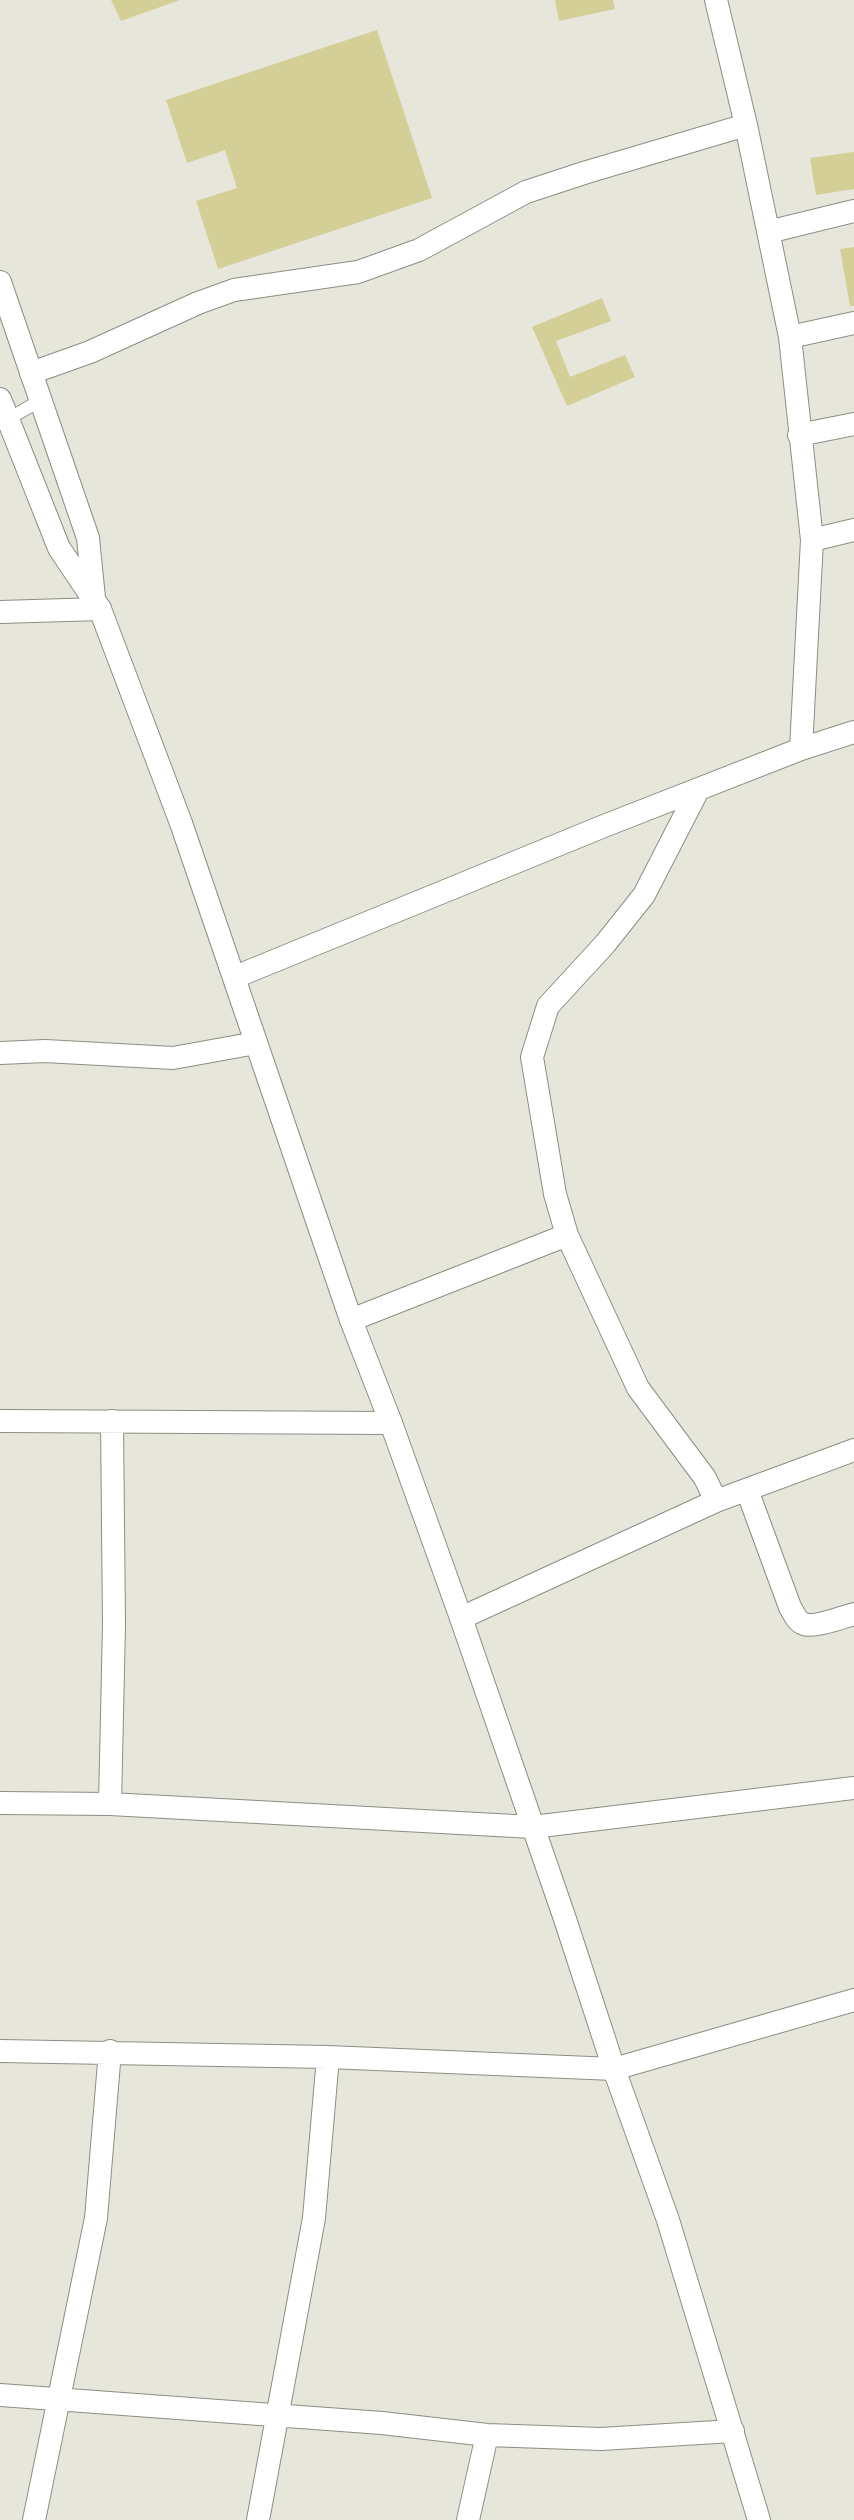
<!DOCTYPE html>
<style>
body{margin:0}
canvas{display:block;background:#e7e6db}
</style>
<canvas width="854" height="2520"></canvas>
<script>
const ctx = document.querySelector('canvas').getContext('2d');
ctx.lineJoin = 'round';
function fill(path, color) { ctx.fillStyle = color; ctx.fill(path, 'evenodd'); }
function trace(path, color, width, dash) { ctx.strokeStyle = color; ctx.lineWidth = width; ctx.lineCap = dash ? 'butt' : 'round'; ctx.setLineDash(dash || []); ctx.stroke(path); }
fill(new Path2D(`
 M111,0H180L121,21Z
 M555,0H613L615,9L559,21Z
 M377,30L432,198L218,269L196,201L237,188L225,150L187,163L166,100Z
 M854,152V189L816,195L810,158Z
 M854,247V306H850L840,249Z
 M602,298L611,321L556,341L570,377L625,355L635,377L567,406L532,327Z`), '#d3cf96');
const service = new Path2D(`
 M5,421L41,400`);
const minor = new Path2D(`
 M716,0L746,125L790,337L812,540L801,749
 M768,232L854,211
 M790,337L854,323
 M31,373L90,352L198,303L234,290L358,272L419,250L526,192L587,172L746,125
 M799,435L854,424
 M812,540L854,530
 M0,612L100,609
 M235,977L604,826L801,749L854,732
 M0,1053L45,1051L173,1058L256,1043
 M567,1235L638,1388L705,1478L716,1501
 M351,1320L567,1235L555,1194L532,1057L548,1006L605,944L644,895L698,790
 M0,1421L391,1423
 M747,1490L790,1607C793,1612 797,1622 804,1624C814,1628 843,1617 854,1614
 M461,1618L716,1501L854,1450
 M0,1803L110,1804L533,1827L854,1788
 M110,1804L114,1625L112,1421
 M0,2051L328,2057L614,2069L854,2000
 M0,2395L382,2423L487,2435L601,2439L733,2431
 M34,2520L96,2218L110,2051
 M258,2520L314,2218L328,2057
 M468,2520L487,2435`);
const primary = new Path2D(`
 M0,282L88,538L94,598
 M0,399L59,548L100,609L181,823L351,1320L391,1423L461,1618L565,1919L614,2069L668,2220L759,2520`);
trace(service, '#8e8d83', 14);
trace(minor, '#8e8d83', 24);
trace(primary, '#8e8d83', 24);
trace(service, '#fff', 12);
trace(minor, '#fff', 22);
trace(primary, '#fff', 22);
</script>
